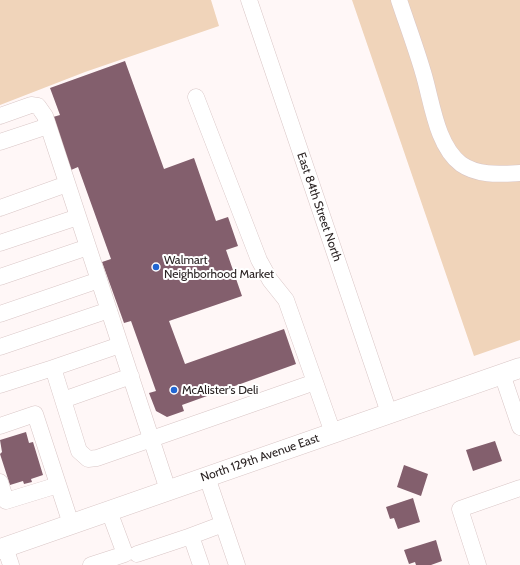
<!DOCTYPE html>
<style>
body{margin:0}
canvas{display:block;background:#fff7f7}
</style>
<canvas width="520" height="565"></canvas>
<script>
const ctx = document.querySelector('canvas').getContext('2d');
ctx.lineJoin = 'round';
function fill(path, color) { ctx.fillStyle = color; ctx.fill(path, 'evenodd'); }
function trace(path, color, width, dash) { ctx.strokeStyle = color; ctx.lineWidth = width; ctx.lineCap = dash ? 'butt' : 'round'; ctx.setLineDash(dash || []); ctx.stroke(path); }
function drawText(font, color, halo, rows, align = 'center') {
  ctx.font = font + ' Cabin,sans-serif'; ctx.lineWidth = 4; ctx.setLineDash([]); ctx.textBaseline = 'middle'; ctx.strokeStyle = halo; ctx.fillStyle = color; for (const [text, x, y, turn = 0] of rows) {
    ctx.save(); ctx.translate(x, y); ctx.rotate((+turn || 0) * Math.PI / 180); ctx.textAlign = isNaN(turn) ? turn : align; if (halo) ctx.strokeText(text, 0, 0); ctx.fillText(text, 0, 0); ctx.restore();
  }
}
fill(new Path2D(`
 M0,0H211L219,26L85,72L0,105Z
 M352,0H520V340L474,356Z`), '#f0d4ba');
fill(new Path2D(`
 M125,61L164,169L194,158L216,221L228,217L238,246L226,250L242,296L169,321L185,364L284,329L296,364L182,405L184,411L167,417L156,411L149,393L156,391L131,321L124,323L102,262L111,259L78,167L71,170L53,117L60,115L50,88Z
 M26,432L29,443L33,442L43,475L31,479L32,482L24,484L23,481L10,485L0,454L2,452L0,440Z
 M495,441L502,461L473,471L466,450Z
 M404,465L428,474L421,496L397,487Z
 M413,498L420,522L398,529L394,518L390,519L386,507Z
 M436,540L442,561L431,565H416L415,562L409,564L404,550Z`), '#835f6d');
const minor = new Path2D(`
 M249,0L389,413
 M399,0C407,24 416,48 423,72C432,101 436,145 461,164C478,176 500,174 520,173
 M196,97L259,260L270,280L286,300L333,433
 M0,116L31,105L38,106L45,116L168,490
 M0,142L48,126
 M0,208L67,184
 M0,243L78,217
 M0,277L88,247
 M0,314L99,280
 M0,347L109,310
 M53,368L120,345
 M502,374L520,427
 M0,385L53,368L79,451L88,459L97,458L315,382
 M63,400L131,376
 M0,426L35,414L71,524
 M207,477L237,565
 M0,482L6,501L58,485
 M5,547L11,565
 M137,554L191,536
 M91,565L125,554L109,511
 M201,565L191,536L223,524
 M478,565L460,509L520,488`);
const major = new Path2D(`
 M0,549L520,368`);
trace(minor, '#d9c6c6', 17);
trace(major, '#d9c6c6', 21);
trace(minor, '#fff', 16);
trace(major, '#fff', 20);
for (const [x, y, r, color] of [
 [156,267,4,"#2166d2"],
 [174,390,4,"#2166d2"]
]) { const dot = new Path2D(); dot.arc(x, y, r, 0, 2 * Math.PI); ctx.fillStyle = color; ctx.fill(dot); trace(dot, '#fff', 1.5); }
drawText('12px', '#2a2323', '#fff', [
 ["East 84th Street North",319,207,71],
 ["North 129th Avenue East",260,458,-19]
]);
drawText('12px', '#2a2323', '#fff', [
 ["Walmart",164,260],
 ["Neighborhood Market",164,274],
 ["McAlister's Deli",182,390]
], 'left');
</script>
